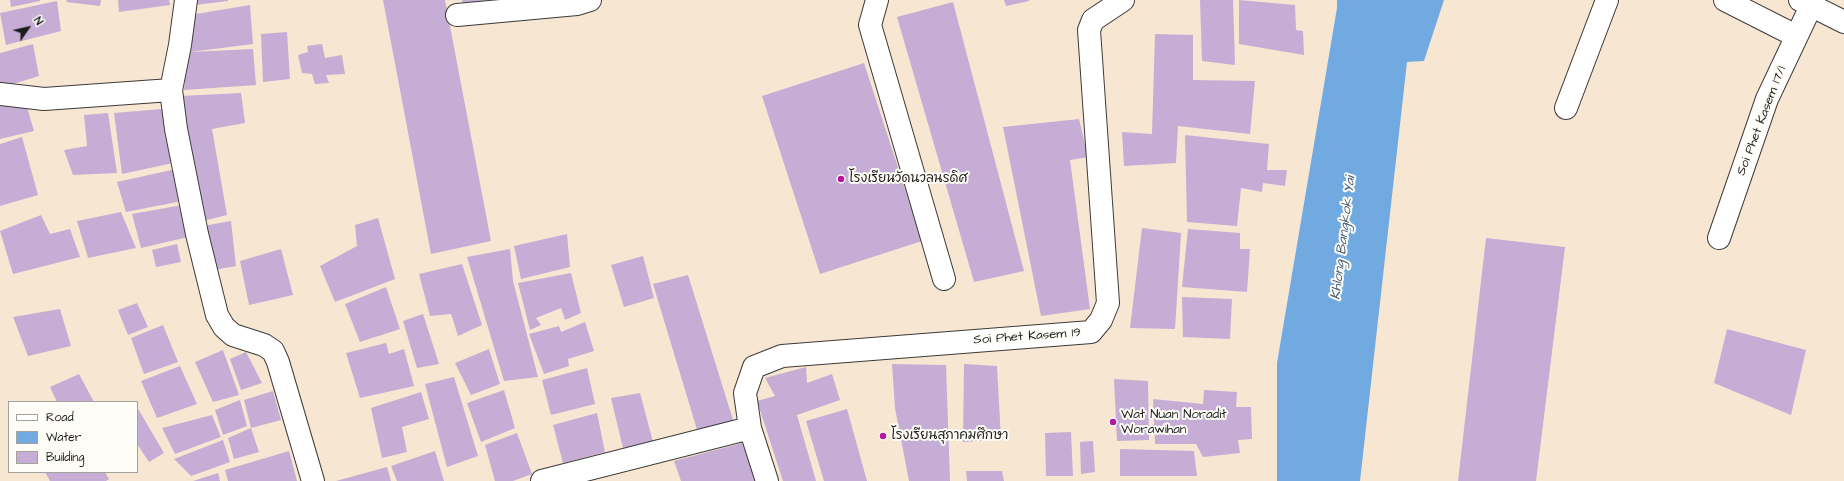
<!DOCTYPE html>
<meta charset="utf-8">
<style>
body{margin:0}
#map{position:relative;width:1844px;height:481px;overflow:hidden;background:#f7e7d2;font-family:"Architects Daughter",sans-serif}
canvas{display:block}
.legend{position:absolute;left:8px;top:401px;width:130px;height:72px;box-sizing:border-box;background:#fdfcf7;border:1px solid #a3a29f;margin:0;padding:5px 7px;list-style:none;font-size:12px;color:#1c1c1c}
.legend li{display:flex;align-items:center;gap:8px;height:20px}
.legend b{width:20px;border:1px solid #a3a29f}
.north{position:absolute;left:8px;top:8px;width:40px;height:40px;-webkit-text-stroke:3px #fdfcf7;paint-order:stroke;rotate:56deg;font-size:11px;font-weight:700;line-height:16px;text-align:center;color:#1c1c1c}
.north::after{content:'';display:block;margin:auto;width:14px;height:18px;background:#1c1c1c;clip-path:polygon(50% 0,100% 100%,50% 72%,0 100%)}
</style>
<div id="map">
<canvas width="1844" height="481"></canvas>
<ul class="legend">
<li><b style="height:5px;background:#fff"></b>Road</li>
<li><b style="height:11px;background:#71aae1"></b>Water</li>
<li><b style="height:11px;background:#c5add5"></b>Building</li>
</ul>
<div class="north">N</div>
</div>
<script>
const ctx = document.querySelector('canvas').getContext('2d');
ctx.lineJoin = 'round';
function fill(path, color) { ctx.fillStyle = color; ctx.fill(path, 'evenodd'); }
function trace(path, color, width, dash) { ctx.strokeStyle = color; ctx.lineWidth = width; ctx.lineCap = dash ? 'butt' : 'round'; ctx.setLineDash(dash || []); ctx.stroke(path); }
function drawText(font, color, halo, rows, align = 'center') {
  ctx.font = font + ' "Architects Daughter","Playpen Sans Thai",sans-serif'; ctx.lineWidth = 4; ctx.setLineDash([]); ctx.textBaseline = 'middle'; ctx.strokeStyle = halo; ctx.fillStyle = color; for (const [text, x, y, turn = 0] of rows) {
    ctx.save(); ctx.translate(x, y); ctx.rotate((+turn || 0) * Math.PI / 180); ctx.textAlign = isNaN(turn) ? turn : align; if (halo) ctx.strokeText(text, 0, 0); ctx.fillText(text, 0, 0); ctx.restore();
  }
}
fill(new Path2D(`
 M1337,0H1444L1424,61L1407,62L1360,481H1277V363L1337,8Z`), '#71aae1');
fill(new Path2D(`
 M10,0H40V1L11,7Z
 M67,0H101L100,6L66,2Z
 M118,0H169L170,5L119,12Z
 M195,0H228V1L195,5Z
 M383,0H445L491,241L431,254Z
 M462,0H487V1L464,6Z
 M1004,0H1029V1L1006,6Z
 M1200,0H1233L1235,65L1202,61Z
 M1239,0L1295,5L1296,30L1303,31L1304,55L1239,44Z
 M57,1L61,31L6,45L0,13Z
 M953,2L1024,271L974,282L897,17Z
 M250,5L253,44L190,52L253,49L256,85L184,90L190,15Z
 M287,32L290,79L263,82L261,34Z
 M1155,34L1193,35V80L1255,81L1250,134L1178,126L1176,163L1124,166L1122,132L1152,134Z
 M33,44L39,76L0,88V53Z
 M322,44L325,58L342,55L345,74L326,75L329,83L315,84L312,74L302,73L298,55L308,52L307,46Z
 M864,63L922,241L820,274L762,96Z
 M241,93L245,123L212,129L227,215L203,221L180,96Z
 M25,100L34,131L0,139V105Z
 M162,109L173,163L122,174L114,113Z
 M108,113L117,173L73,175L64,150L87,146L84,115Z
 M1079,119L1088,157L1070,160L1090,309L1041,316L1003,127Z
 M1185,135L1269,144L1267,170H1287L1285,186L1263,183L1262,192L1241,188L1237,226L1187,222Z
 M22,137L38,195L0,206V144Z
 M176,169L182,201L126,212L117,182Z
 M182,205L188,237L141,248L132,214Z
 M121,212L136,248L88,258L77,221Z
 M41,215L50,234L70,229L80,257L13,274L0,231Z
 M378,218L395,279L335,302L320,266L357,246L355,225Z
 M231,221L236,266L214,270L203,226Z
 M1142,228L1181,233L1175,329L1130,328Z
 M1188,229L1240,233V249H1250L1247,292L1182,287Z
 M567,234L570,267L521,279L514,246Z
 M1486,238L1565,247L1536,481H1458Z
 M177,244L181,262L156,267L152,250Z
 M281,249L293,295L249,305L240,261Z
 M510,249L513,281L538,377L504,381L467,257Z
 M643,256L654,298L624,307L611,265Z
 M462,264L482,325L458,336L451,314L430,316L419,274Z
 M571,273L581,313L565,320L561,308L536,318L541,325L530,330L518,283Z
 M688,275L734,423L698,433L653,284Z
 M386,287L400,329L360,342L345,304Z
 M1182,297L1232,299L1230,339L1183,337Z
 M137,303L148,327L128,335L118,310Z
 M60,309L71,346L28,356L13,317Z
 M423,314L439,364L417,368L403,321Z
 M585,322L594,351L568,359L569,366L544,374L529,334L559,326L561,332Z
 M163,325L178,362L144,374L131,338Z
 M1727,329L1806,350L1791,415L1714,383Z
 M386,343L389,354L404,349L414,386L360,398L346,353Z
 M489,349L500,384L471,395L455,363Z
 M223,350L239,395L213,402L195,362Z
 M246,352L262,383L241,390L230,359Z
 M892,364L946,365L950,481H909L895,408Z
 M964,364L997,366L1001,439L963,442Z
 M180,366L197,404L157,418L141,381Z
 M806,367L807,383L832,374L840,400L797,415L816,481H783L757,401L775,396L765,378Z
 M587,368L595,404L551,415L542,380Z
 M79,374L94,402H57L50,387Z
 M454,377L478,456L447,467L425,384Z
 M1114,379L1148,381L1149,440L1117,441Z
 M504,390L515,428L481,442L467,403Z
 M1204,390L1237,392L1236,407H1251L1252,439L1238,440L1240,453L1203,457L1196,444H1155L1153,399L1203,404Z
 M273,391L281,420L251,428L244,400Z
 M421,392L429,419L402,427L407,452L382,458L371,408Z
 M640,393L653,442L623,448L611,398Z
 M240,400L247,426L223,435L215,410Z
 M137,407L164,453L149,462L137,444Z
 M847,409L867,481H824L806,421Z
 M597,413L605,452L563,463L553,425Z
 M212,415L221,437L175,454L162,428Z
 M251,428L259,452L234,459L228,438Z
 M1071,432L1073,476H1046L1045,433Z
 M517,433L532,474L513,481H495L485,445Z
 M223,440L230,462L191,476L174,459Z
 M1093,441L1095,472L1081,474L1080,442Z
 M742,443L756,481H681L674,461Z
 M1120,449L1194,451L1197,476H1120Z
 M289,451L297,481H228L225,470Z
 M435,451L444,481H397L391,466Z
 M387,467L391,481H336Z
 M966,471H1002L1004,481H967Z
 M45,472H105L109,479L106,481H50Z
 M218,473L220,481H193Z`), '#c5add5');
const minor = new Path2D(`
 M186,0L180,45L171,90L176,129L197,234L217,315L224,327L233,335L264,345L273,351L278,362L313,481
 M877,0L870,25L944,279
 M1725,0L1796,36
 M457,15L577,4L590,0
 M0,94L44,99L171,90
 M1566,108L1607,0
 M1719,238L1767,99L1811,6
 M542,481L750,428
 M767,481L750,428L745,393L754,367L782,356L1091,332L1101,320L1108,303L1089,30L1093,20L1123,0`);
const primary = new Path2D(`
 M1800,0L1844,22`);
trace(minor, '#3d3a37', 24);
trace(primary, '#3d3a37', 24);
trace(minor, '#fff', 22);
trace(primary, '#fff', 22);
for (const [x, y, r, color] of [
 [841,179,4,"#b5179e"],
 [1113,422,4,"#b5179e"],
 [883,436,4,"#b5179e"]
]) { const dot = new Path2D(); dot.arc(x, y, r, 0, 2 * Math.PI); ctx.fillStyle = color; ctx.fill(dot); trace(dot, '#fdfcf7', 1.5); }
drawText('13px', '#1c1c1c', '#fdfcf7', [
 ["Soi Phet Kasem 17/1",1762,121,-69],
 ["Soi Phet Kasem 19",1027,337,-4]
]);
drawText('13px', '#1c1c1c', '#fdfcf7', [
 ["โรงเรียนวัดนวลนรดิศ",849,179],
 ["Wat Nuan Noradit",1121,415],
 ["Worawihan",1121,430],
 ["โรงเรียนสุภาคมศึกษา",891,436]
], 'left');
drawText('italic 14px', '#425c75', '#fdfcf7', [
 ["Khlong Bangkok Yai",1344,238,-83]
]);
</script>
